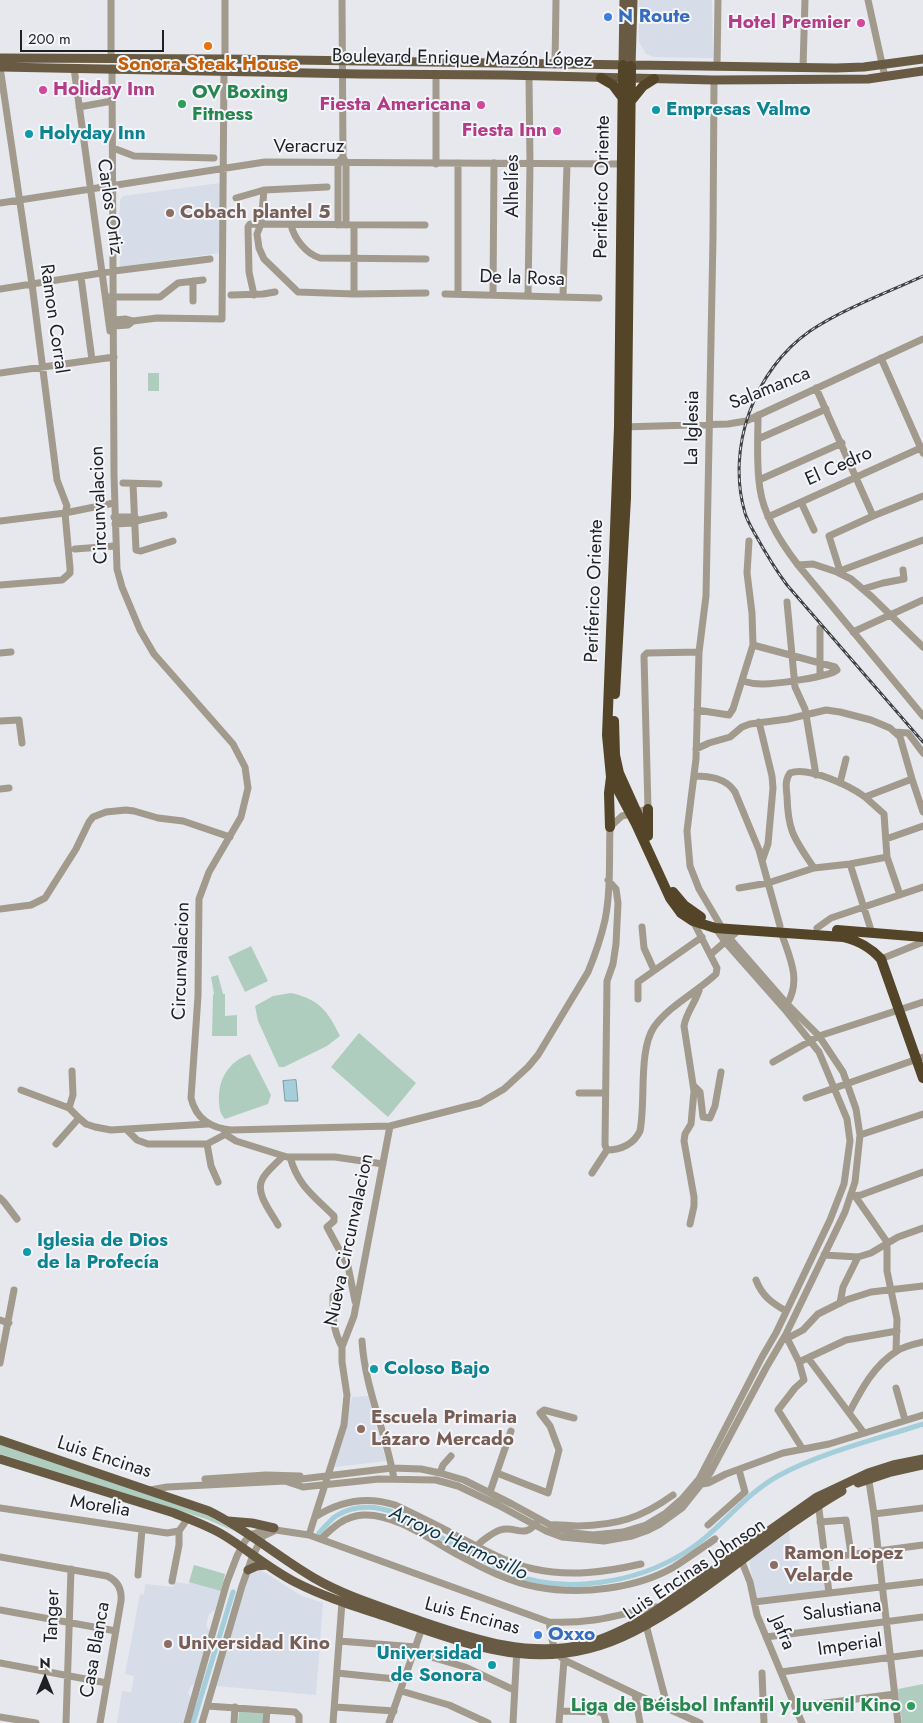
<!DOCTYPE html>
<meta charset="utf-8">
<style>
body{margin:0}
#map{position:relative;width:923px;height:1723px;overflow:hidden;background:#e6e8ed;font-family:Jost,sans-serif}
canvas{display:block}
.north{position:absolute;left:20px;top:1653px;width:50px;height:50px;-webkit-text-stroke:4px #f3f5fa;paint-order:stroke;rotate:0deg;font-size:14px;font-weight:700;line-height:20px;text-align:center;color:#1f2021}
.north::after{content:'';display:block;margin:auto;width:18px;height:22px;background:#1f2021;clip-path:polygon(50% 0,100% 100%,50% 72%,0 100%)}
.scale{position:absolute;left:20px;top:30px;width:144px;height:22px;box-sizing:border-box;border:2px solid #1f2021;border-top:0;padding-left:6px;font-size:15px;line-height:18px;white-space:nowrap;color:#1f2021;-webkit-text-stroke:4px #f3f5fa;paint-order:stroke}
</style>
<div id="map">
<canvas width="923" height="1723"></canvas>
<div class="north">N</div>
<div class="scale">200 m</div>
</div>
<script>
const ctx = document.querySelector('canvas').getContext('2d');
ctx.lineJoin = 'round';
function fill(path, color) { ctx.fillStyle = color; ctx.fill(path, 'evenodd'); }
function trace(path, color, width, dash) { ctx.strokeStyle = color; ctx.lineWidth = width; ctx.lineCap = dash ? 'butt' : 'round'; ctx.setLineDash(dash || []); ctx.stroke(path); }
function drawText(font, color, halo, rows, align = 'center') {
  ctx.font = font + ' Jost,sans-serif'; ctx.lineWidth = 4; ctx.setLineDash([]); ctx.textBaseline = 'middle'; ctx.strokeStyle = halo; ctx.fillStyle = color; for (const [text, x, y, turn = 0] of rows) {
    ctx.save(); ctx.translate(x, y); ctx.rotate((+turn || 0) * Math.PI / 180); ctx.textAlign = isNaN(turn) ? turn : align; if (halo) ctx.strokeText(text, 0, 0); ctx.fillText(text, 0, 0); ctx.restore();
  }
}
fill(new Path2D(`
 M639,0H712L713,58L654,57L646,54L639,42Z
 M220,183L219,253L120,267L119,225L120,200L123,196Z
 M368,1396L386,1461L335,1467L352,1397Z
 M789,1532L791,1550H798L800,1574L824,1571L826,1590L756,1599L749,1559Z
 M194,1565L225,1574L215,1610L209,1614L206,1626L210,1631L195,1684L191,1686L188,1693L191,1697L183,1723H117L122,1691L131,1692L134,1676L125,1674L140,1594L144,1595L145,1584L173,1587L175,1582L189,1584Z
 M258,1571L264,1572L300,1595L323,1603L316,1695L216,1686L249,1575Z`), '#d6dde8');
fill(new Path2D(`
 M148,373H159V391H148Z
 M251,946L268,981L245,992L228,957Z
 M218,975L223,994H225V1016L237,1015V1036H212L213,995L214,994L211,977Z
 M291,993C320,1000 327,1010 340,1036L327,1046L284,1067H279L258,1021L255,1006L273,996Z
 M359,1033L416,1083L388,1117L331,1067Z
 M250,1054L271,1095L268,1104L225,1119C220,1114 219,1107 219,1101C218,1079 229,1061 250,1054Z
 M0,1444L208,1515L234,1531L206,1519L0,1454Z
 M194,1565L225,1574L221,1591L189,1582Z
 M923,1684V1723H902L898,1689Z
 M239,1711L265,1712L264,1723H238Z`), '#afcdbf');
const water = new Path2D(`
 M296,1080L298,1101H285L283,1081Z`);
fill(water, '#a5cedb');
trace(water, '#7d9aa3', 1);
trace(new Path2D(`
 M319,1533C324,1528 330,1520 336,1516C355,1504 377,1506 396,1513C423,1528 449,1542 476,1556C487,1562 498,1569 510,1573C564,1595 636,1583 684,1553C719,1532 742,1496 778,1476C820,1453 877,1439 923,1424
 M193,1723L233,1592`), '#a5cedb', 5);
trace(new Path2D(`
 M111,0V58
 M225,0V59
 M342,0L343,157L346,163V225
 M868,0L885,77
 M555,65L556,0
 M717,67L718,0
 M74,68L110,331
 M112,68L114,475L117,569L122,587L140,630L154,654L233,744L245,767L248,788L241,817L209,872L199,899L198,996L191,1098C196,1119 211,1128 231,1130L390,1126L480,1103L504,1089L528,1067L538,1055L588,972C595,955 601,938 605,920C611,890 609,858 610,827L622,816L648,809L644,656L647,653L699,652
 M803,68L805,0
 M436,75V164
 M79,107L112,101
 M113,148L134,156L214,158
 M264,190L261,224L257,234L259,248L264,259L298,292L354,294L426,293
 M236,198L264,190L327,187
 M0,203L265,162L626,164
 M291,225C294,238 306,254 320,258L426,259
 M338,225V163L341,159
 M81,277L92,360
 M193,281V301
 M0,289L114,271L210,259
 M354,294V226
 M445,294L599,298
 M458,294V163
 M231,295L263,294L275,292
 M254,295L249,272L248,227L250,224L425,225
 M493,295L494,163
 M528,295L530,164L529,76
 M563,296L567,164
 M109,297H160L178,283L203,280
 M114,320L126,319L133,321L157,318L222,319L224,71
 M114,326L128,325L133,321
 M881,358L923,453
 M0,373L114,357
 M816,388L873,516
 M758,415C758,439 756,465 760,489C764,517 781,543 798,565L923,716
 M622,427L728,424L746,421L923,339
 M758,439L826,409
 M759,480L842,443
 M123,483L159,484
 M133,484L136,550L141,551L173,541
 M801,502L814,530
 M114,517H133L137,519
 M768,517L923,447
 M0,521L65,513L114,503
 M115,524L133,523L140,520L164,515
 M75,549L115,546
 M798,565L813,564L837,572L923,540
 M840,571L829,536L873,516L923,496
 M837,572L851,579L872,597L923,647
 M0,585L62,580L70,573V568L65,513L67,506L57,480L32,284L0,67
 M863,589L883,583L904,579L903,570
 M787,602L795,687L805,709L816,775
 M820,628V675
 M853,632L923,600
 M0,653L11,652
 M742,681C749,683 755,684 762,684C775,684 829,677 837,670L835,667L753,645
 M697,710L729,715L733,709L753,645L752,613L747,573L749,541
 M0,721L19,720L22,743
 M759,722L772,776L773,788L768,844L762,861
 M895,732L908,733L923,753
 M696,749L709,743L730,737L742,727L750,724L788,719L826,710L840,712L871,720L890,728L900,737L912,779L923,812
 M694,776C710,776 726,778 735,792L759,850L780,926
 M840,783L846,759
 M0,789L9,788
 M865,797L884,814L887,857L900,895
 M886,839L923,826
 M850,864L872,933
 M814,868C794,838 788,832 787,796C786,787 785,780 790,773C809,766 850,786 865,797L912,779
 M608,880L616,889L618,903L616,944L613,964L607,981L605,1145L607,1150C621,1150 634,1144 640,1131C646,1102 638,1051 654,1027C670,1005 697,992 716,974L717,968L693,921
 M739,888L768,883L814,868L850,864L887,857
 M0,909L31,905L45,898L76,849L89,822L93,817L106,812L126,810L134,811L158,818L183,821L230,837
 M642,927L644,948L654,970
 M817,928L831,918L923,887
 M781,932C789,956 802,980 787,1004
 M711,954L740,929
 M881,959L923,942
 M638,999V982L702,937
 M773,1062L819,1036L923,1002
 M694,1086L700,1092L703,1117L710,1118L715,1106L721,1072
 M21,1090L69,1108L79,1118
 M579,1093H605
 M806,1098L923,1057
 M69,1108L73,1095L72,1071
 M223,1129L228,1136L236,1141L287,1157H335L383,1164
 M127,1130L137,1140L148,1144H207L226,1134
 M860,1135L923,1114
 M56,1144L79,1118L86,1124L95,1127L111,1130L208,1124
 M207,1144L211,1166L218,1182
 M290,1157C298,1186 314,1196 334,1216V1221L327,1227L348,1266L355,1301
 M592,1173L607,1150
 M853,1196L861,1195L923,1172
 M855,1196L887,1242V1271L897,1319L896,1351
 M0,1198L4,1202L17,1219
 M690,1224L694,1206V1197L684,1141L685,1134L691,1124L694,1091L684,1026C686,1012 697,1001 700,987
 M278,1225C272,1213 255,1194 262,1180C265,1172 277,1163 283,1156
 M824,1255L858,1257L871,1253L898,1237L923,1228
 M756,1280C762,1296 772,1303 786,1311
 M333,1296C333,1316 332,1328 342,1347
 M840,1303L843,1287L858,1257
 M0,1320L9,1323
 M786,1336L799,1362L846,1340L897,1331
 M788,1338L803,1330L818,1314L846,1300L871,1292L923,1286
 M362,1341C365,1389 386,1432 394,1479
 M808,1358L864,1433
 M799,1362L804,1380L795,1388L778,1410L802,1448
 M0,1363L14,1290
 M896,1388L905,1420
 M849,1413C861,1390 874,1365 897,1351C904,1346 914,1344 923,1342
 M440,1473L443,1465L451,1456
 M497,1473L548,1493L559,1450L550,1426L540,1413L544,1410L574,1418
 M868,1475L874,1514L898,1723
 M205,1479L266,1475L300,1476
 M285,1481L303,1487L379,1479L436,1480L458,1486L498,1505L546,1531L562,1537L604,1541L632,1536L646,1531L660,1524L682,1508L710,1473L766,1368L786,1334L845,1212L855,1182L860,1135L856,1109L843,1072L819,1036L787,1004L725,933L699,889L690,866L687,831L696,759L699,652L706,596L713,238L714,80
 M702,1484L708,1483L726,1474L783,1453L829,1444L923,1415
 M150,1490L167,1487L285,1481L392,1468L421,1469L440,1473L464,1480L512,1504L554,1527L573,1533L593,1535L623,1532L646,1525L666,1513L682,1499L699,1479L712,1454L762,1357L776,1333L830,1220L844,1184L850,1141L847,1119L819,1052L787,1012L726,943L714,926
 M490,1492L511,1431
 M818,1501L829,1593
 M0,1508L167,1533L179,1531L188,1518
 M874,1514L923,1508
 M315,1517C340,1501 367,1496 395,1505C416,1515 437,1525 457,1536C482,1549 507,1563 534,1569C570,1577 606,1572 641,1564
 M820,1522L846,1520L851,1554
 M550,1525C560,1524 568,1526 578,1526C618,1525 641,1518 673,1495
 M708,1525L745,1492L739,1470
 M309,1535L344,1425L347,1395L342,1362V1347L354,1316L390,1126
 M321,1539C333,1527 345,1516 363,1515C395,1513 432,1541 460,1556C484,1569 510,1582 537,1587C580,1595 636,1589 674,1567C688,1558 702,1548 715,1539
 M0,1557L107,1576C118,1581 122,1590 121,1601L100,1723
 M740,1557L750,1582L757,1615L802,1723
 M825,1558L923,1545
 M470,1561C472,1557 474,1550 477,1546C481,1541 494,1532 500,1530C516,1525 524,1540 537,1522
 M138,1575L142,1530
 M172,1581L179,1545V1531
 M754,1602L923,1582
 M0,1610L116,1631
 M549,1622C552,1637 551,1649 564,1660L635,1694L700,1723
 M646,1625L668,1709
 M766,1637L923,1617
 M339,1641L416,1647
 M414,1652L465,1667L514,1690
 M0,1663L107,1683
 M781,1672L923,1653
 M337,1673L405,1680
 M762,1673L764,1723
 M401,1691L449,1705L488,1723
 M635,1694L640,1723
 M207,1706L295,1712L299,1716V1723
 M335,1707L394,1711
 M795,1707L895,1694
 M560,1711L601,1712L604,1715L606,1723
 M0,1717L36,1723
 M66,1723L71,1569
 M187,1723L227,1582L237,1556L245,1541L252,1534L269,1529L309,1535L549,1622C591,1624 614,1616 654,1607H660
 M202,1723L242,1586L253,1555L263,1536L274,1531
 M234,1723L235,1707
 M266,1723L267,1710
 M333,1723L342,1602
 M389,1723L423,1625
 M513,1723L517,1648
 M559,1723L564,1660`), '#a29a8d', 7);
trace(new Path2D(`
 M0,58L225,59L836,68L864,67L923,59
 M623,65L624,0
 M631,66L633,0
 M0,67L360,74L504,75L714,80L868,79L923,71
 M0,1440L209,1511C246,1529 278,1557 314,1578C345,1596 379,1606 412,1618C468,1637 529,1660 589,1643C611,1637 631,1626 650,1615L817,1497L868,1473L893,1465L923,1459
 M0,1459L174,1513C191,1520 209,1526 225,1536C249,1551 270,1569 295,1582C326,1598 360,1608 393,1619C478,1648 547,1676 633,1632C708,1594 769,1533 842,1491
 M858,1483L891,1472L923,1465
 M228,1521L252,1523L274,1528
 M248,1570L257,1566L267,1565`), '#695a43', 9);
trace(new Path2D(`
 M623,65L619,427L607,735L611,777L636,824L670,898L681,913L693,921L715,928L843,937C859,941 870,947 881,959L923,1078
 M601,78L613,85L622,97
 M631,101L643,86L654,79
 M615,694L626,498L631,66
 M614,721L615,755L619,773L642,824
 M648,809V836
 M610,827L609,793L611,777
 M673,892L684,905L701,917
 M837,930L923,937`), '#544428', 10);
const rail = new Path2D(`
 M923,276C886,293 843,309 810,331C754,370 726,448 745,513C747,520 751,527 755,534C765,552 775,569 787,585L923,742`);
trace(rail, '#404143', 3);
trace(rail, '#f3f5fa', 1, [4]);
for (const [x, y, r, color] of [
 [608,17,5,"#3f7fe0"],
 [861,23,5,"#d1479c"],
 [208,46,5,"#e8710a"],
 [43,90,5,"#d1479c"],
 [182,104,5,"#2e9e5b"],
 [481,105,5,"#d1479c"],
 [656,110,5,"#0f9aa8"],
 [557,131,5,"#d1479c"],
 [29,134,5,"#0f9aa8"],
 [170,213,5,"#8d6e63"],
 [27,1252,5,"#0f9aa8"],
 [374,1369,5,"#0f9aa8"],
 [361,1429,5,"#8d6e63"],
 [774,1565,5,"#8d6e63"],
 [538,1635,5,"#3f7fe0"],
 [168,1644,5,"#8d6e63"],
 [492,1665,5,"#0f9aa8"],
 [911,1706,5,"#2e9e5b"]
]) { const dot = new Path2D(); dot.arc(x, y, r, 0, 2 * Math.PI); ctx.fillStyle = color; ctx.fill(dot); trace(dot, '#f3f5fa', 2); }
drawText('bold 19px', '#366cbe', '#f3f5fa', [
 ["N Route",618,17],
 ["Oxxo",548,1635]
], 'left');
drawText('bold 19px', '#b23c85', '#f3f5fa', [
 ["Hotel Premier",851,23],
 ["Holiday Inn",53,90,"left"],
 ["Fiesta Americana",471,105],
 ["Fiesta Inn",547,131]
], 'right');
drawText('19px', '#1f2021', '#f3f5fa', [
 ["Boulevard Enrique Mazón López",462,59,1],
 ["Veracruz",309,147],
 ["Alhelíes",513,186,-90],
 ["Periferico Oriente",603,187,-89],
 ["Carlos Ortiz",109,207,82],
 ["De la Rosa",522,279,2],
 ["Ramon Corral",53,319,82],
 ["Salamanca",770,389,-22],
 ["La Iglesia",693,428,-89],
 ["El Cedro",839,467,-24],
 ["Circunvalacion",100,505,-92],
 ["Periferico Oriente",595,591,-88],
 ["Circunvalacion",182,961,-88],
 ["Nueva Circunvalacion",350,1240,-78],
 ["Luis Encinas",104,1458,18],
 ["Morelia",100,1507,9],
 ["Luis Encinas Johnson",695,1570,-34],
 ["Salustiana",842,1611,-7],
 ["Tanger",53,1616,-88],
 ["Luis Encinas",472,1617,15],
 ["Jafra",782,1633,67],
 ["Imperial",850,1646,-8],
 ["Casa Blanca",96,1650,-80]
]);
drawText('bold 19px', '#c56008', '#f3f5fa', [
 ["Sonora Steak House",208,65]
]);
drawText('bold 19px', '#27864d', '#f3f5fa', [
 ["OV Boxing",192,93],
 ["Fitness",192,115],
 ["Liga de Béisbol Infantil y Juvenil Kino",901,1706,"right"]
], 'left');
drawText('bold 19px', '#0d838f', '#f3f5fa', [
 ["Empresas Valmo",666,110],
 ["Holyday Inn",39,134],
 ["Iglesia de Dios",37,1241],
 ["de la Profecía",37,1263],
 ["Coloso Bajo",384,1369],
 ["Universidad",482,1654,"right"],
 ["de Sonora",482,1676,"right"]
], 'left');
drawText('bold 19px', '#785e54', '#f3f5fa', [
 ["Cobach plantel 5",180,213],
 ["Escuela Primaria",371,1418],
 ["Lázaro Mercado",371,1440],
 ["Ramon Lopez",784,1554],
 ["Velarde",784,1576],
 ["Universidad Kino",178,1644]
], 'left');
drawText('italic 20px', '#0e353f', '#f3f5fa', [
 ["Arroyo Hermosillo",458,1544,25]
]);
</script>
